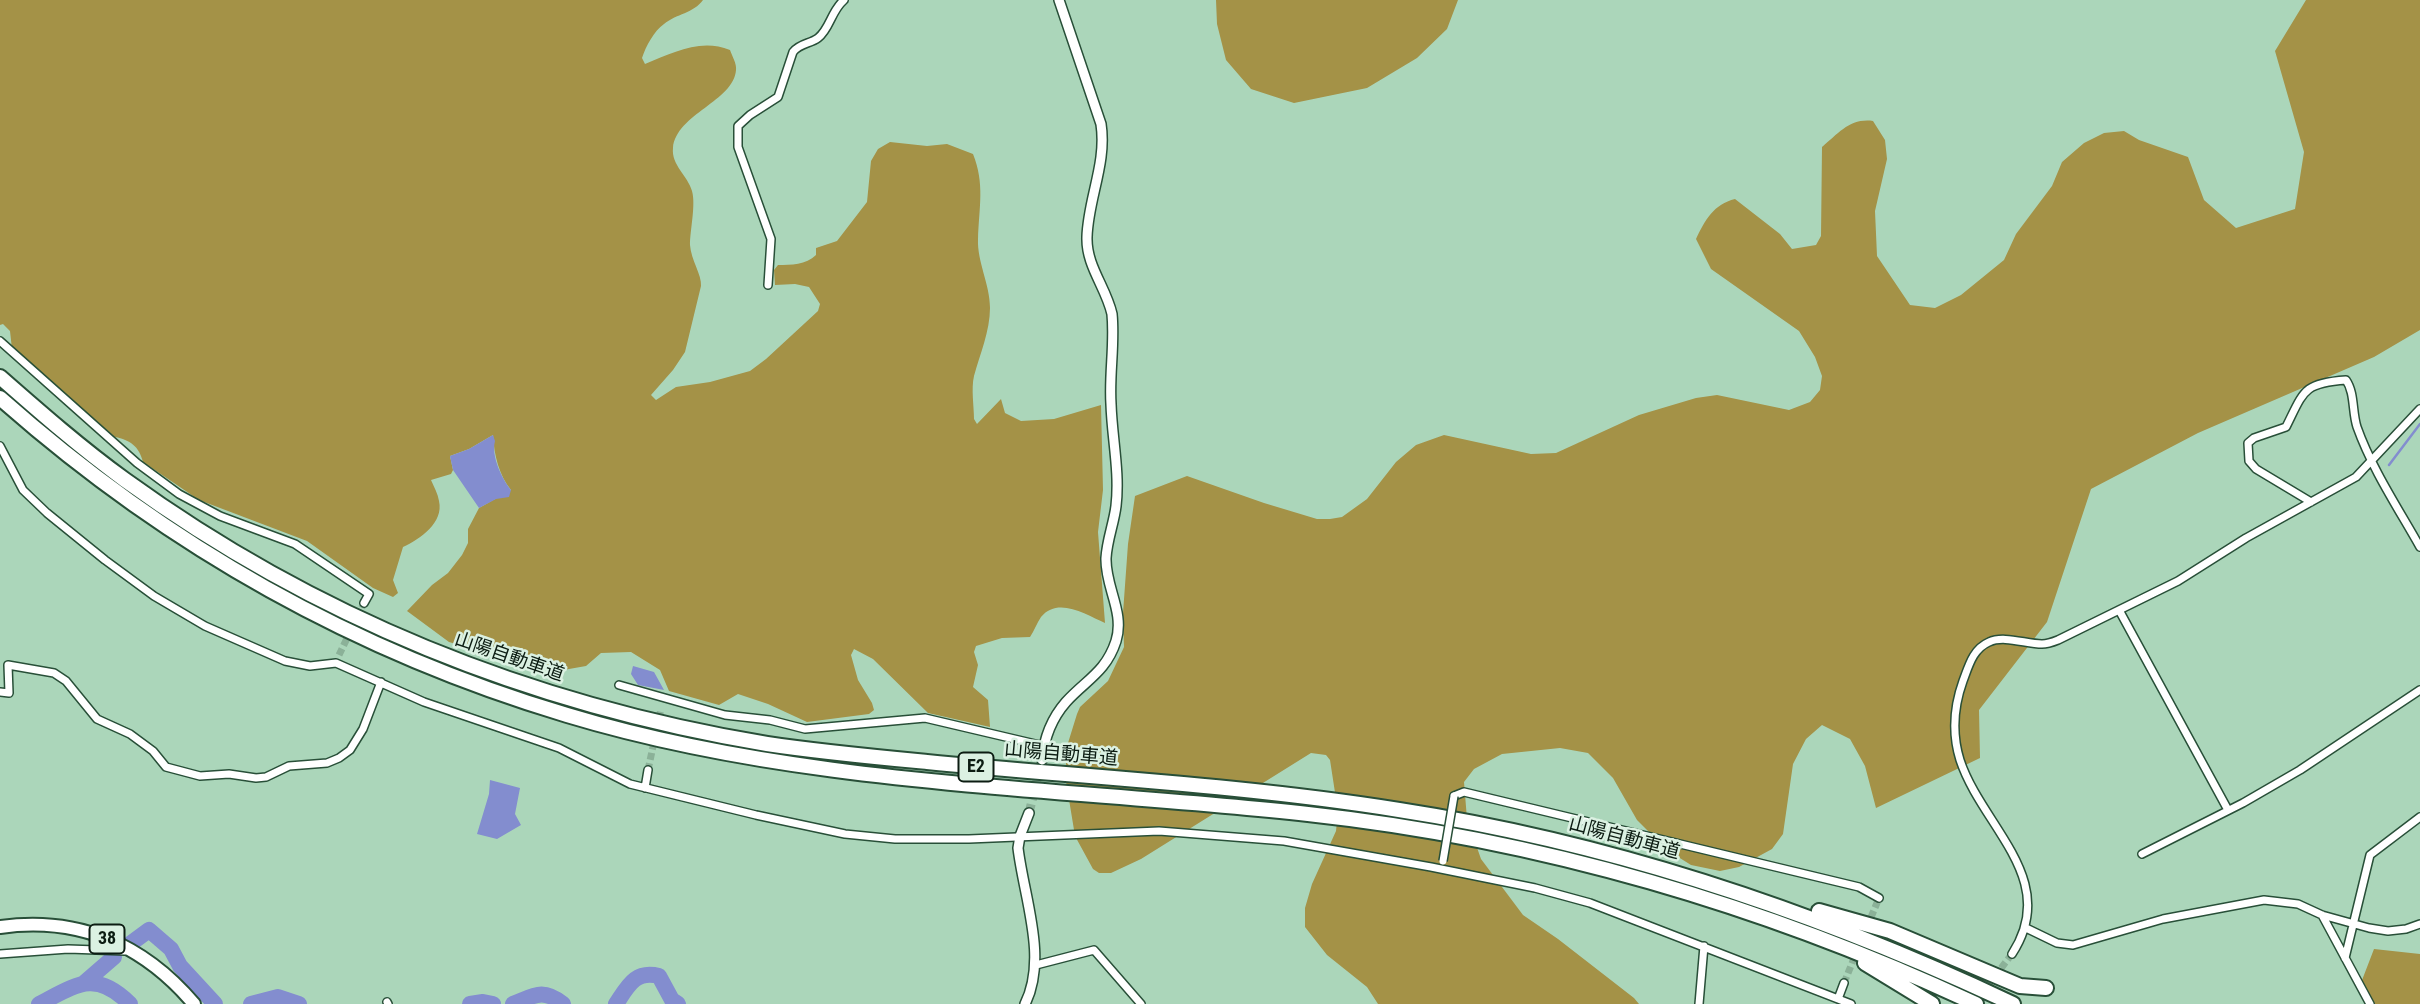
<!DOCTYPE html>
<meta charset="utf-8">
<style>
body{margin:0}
canvas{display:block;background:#abd6ba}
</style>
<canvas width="2420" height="1004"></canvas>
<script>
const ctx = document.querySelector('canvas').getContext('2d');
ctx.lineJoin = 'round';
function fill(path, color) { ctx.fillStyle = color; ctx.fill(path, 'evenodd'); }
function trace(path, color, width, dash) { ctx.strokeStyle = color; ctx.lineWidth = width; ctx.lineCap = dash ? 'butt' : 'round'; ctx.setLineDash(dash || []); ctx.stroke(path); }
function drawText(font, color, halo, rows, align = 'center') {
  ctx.font = font + ' "Roboto Condensed","Noto Sans JP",sans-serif'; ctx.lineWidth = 5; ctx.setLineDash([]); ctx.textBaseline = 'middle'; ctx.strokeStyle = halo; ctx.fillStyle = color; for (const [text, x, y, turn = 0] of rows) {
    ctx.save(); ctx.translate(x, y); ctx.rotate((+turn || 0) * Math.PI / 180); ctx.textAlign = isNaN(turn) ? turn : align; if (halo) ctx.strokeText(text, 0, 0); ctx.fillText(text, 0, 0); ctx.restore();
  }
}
fill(new Path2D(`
 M0,0H703C694,13 676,14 664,24C654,31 646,46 642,58L645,64C673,53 700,38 730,50C732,56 737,64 736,70C734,101 676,114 673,148C671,165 688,176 692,191C696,205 690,230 690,245C691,260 702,275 701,286L685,352L673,370L651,395L656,400L676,387L710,382L750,371L766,359L818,311L820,304L809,287L795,284L775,285L774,270L778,265C791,265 806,265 816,255V248L837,241L867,202L871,161L878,149L890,142L927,146L947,144L973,154C985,184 979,207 978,239C977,262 990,284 990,308C990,331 980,354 974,376C971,389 974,406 974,419L977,424L1001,399L1005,413L1021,421L1054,419L1101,405L1103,490L1098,532L1105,623C1087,615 1058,596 1041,617C1037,623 1034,631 1030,637L1002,638L976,646L974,652L978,665L973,687L988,700L990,727L928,713L873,659L854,649L851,655L858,680L872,703L874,710L869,714L807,722L768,704L738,694L719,705L669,691L660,670L631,652L601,653L586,666L552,672L449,642L407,611L432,585L448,573L462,555L468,543V529L479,508L511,490C499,475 494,455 493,435L469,449L450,456L453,470L451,474L431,480C434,487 438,494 439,501C444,523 420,539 403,547L393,580L398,593L393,597L373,588L307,541L199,500L143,462C139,446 130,440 115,437L12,349L10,331L3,324L0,325Z
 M1216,0H1458L1447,29L1417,58L1367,88L1294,103L1251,89L1226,60L1217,24Z
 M2306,0H2420V330L2374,357L2198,433L2091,489L2047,622L1979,710L1980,758L1876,808L1865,766L1850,739L1822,725L1806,739L1793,764L1783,834L1772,849L1739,867L1720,871L1691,865L1667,850L1637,820L1613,778L1588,753L1560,748L1502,754L1474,769L1464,782L1467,819L1481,859L1523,915L1558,939L1634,998L1639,1004H1378L1367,987L1327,955L1305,927V908L1312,884L1336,831L1338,812L1330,760L1326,755L1311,753L1141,859L1111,873H1099L1093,869L1075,836L1065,775L1068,743L1077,714L1080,707L1108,681L1124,647L1123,613L1128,544L1135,496L1187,476L1264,503L1317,519H1330L1342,517L1367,499L1396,462L1416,445L1444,435L1531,454L1556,453L1639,415L1696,398L1717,395L1789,410L1810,402L1820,390L1822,376L1815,357L1799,331L1711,269L1696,239C1705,220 1714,204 1735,199L1780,234L1792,249L1816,245L1821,236L1822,147C1839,133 1850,118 1873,121L1885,140L1887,159L1875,211L1877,256L1910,305L1935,308L1961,295L2004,260L2016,234L2052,186L2062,162L2084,143L2104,133L2124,131L2139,140L2188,157L2204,200L2236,228L2295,209L2304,152L2275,51Z
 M2374,949L2420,954V1004H2371L2359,988Z`), '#a49247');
fill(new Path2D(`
 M493,435L495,441C491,456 502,479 511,490L509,497L496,499L479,508L453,470L450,456L469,449Z
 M633,666L654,672L664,690L638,685L631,674Z
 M490,780L520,788L515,814L521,825L497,839L477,834L489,794Z`), '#838dcf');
trace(new Path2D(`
 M2389,465L2420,424`), '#838dcf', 2.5);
trace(new Path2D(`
 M130,944L149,930L171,949L180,966L215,1004
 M84,983L114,957
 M39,1004C76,985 95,969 130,1004
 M251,1004L278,997L299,1004
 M470,1004L483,1002L493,1004
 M513,1004C535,995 543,988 563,1004
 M616,1004C628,986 635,970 659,976L672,1000L678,1004`), '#838dcf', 16);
trace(new Path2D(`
 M339,655L364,603
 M648,770L661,709
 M1867,927L1879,898
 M1844,983L1857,951
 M1982,993L2012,954`), '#8bb198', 7, [7, 3.5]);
trace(new Path2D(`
 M1029,813L1040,768`), '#8bb198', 9, [9, 4.5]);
const minor = new Path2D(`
 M768,285L771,239L738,147V126L750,115L778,97L793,52C800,43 810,44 818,38C830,29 831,11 844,0
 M0,341L137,463L179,494L220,516L295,544L369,594L364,603
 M0,446L23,490L47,513L105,560L154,596L205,626L285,661L310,666L336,663L424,702L559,748L630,784L756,815L845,834L895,839H969L1159,831L1284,841L1431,867L1535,888L1590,903L1851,1004
 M2311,502L2256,469L2249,461L2248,443L2254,438L2286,427C2304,391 2303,383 2346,380C2355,393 2352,412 2357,427C2372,469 2398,508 2420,547
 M2119,610L2228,810
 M619,685L725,715L770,720L805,729L925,718L1044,746
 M0,692L9,693L8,665L54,673L66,681L97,719L130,734L153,751L166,767L200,776L229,774L256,778L266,777L289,766L327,763L339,758L350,750L363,729L381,682
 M645,788L648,770
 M1454,796L1464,792L1859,887L1879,898
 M2142,854L2243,803L2300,770L2420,690
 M2322,915L2370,1004
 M2026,928L2057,943L2073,945L2163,919L2264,900L2298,904L2322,915L2369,928L2388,931L2406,929L2420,924
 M0,954L68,949L125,951
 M2012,954C2061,879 1982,827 1960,760C1952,734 1954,706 1963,681C1969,665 1973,649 1989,642C2004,635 2026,644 2042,644C2047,644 2053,642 2058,640L2178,581L2246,538L2356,477L2420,409
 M2345,958L2370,855L2420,817
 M1036,965L1094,950L1141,1004
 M1838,999L1844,983
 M387,1002L388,1004
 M1699,1004L1704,946`);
const tertiary = new Path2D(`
 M1042,760C1044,739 1052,718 1066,702C1086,680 1106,672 1116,641C1125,612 1105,587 1106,558C1107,540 1114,523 1116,506C1120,472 1112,438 1111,404C1109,374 1115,344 1112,314C1106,287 1086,266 1087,237C1088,199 1107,163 1101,124L1059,0
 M1025,1004C1048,958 1024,898 1018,848L1020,836L1029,813`);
const primary = new Path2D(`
 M0,927C78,916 143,944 194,1004`);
const motorway = new Path2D(`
 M0,377C41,413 81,448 125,480C317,619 533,705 767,744C820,752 874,757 927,762C1084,777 1243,785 1399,810C1613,843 1818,912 2013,1004
 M0,398C167,546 353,651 567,715C805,787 1062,787 1308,814C1539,839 1766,906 1976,1004
 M1819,911L1890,931L2020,986L2046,988
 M1865,963L1932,1004`);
trace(minor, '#284f38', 10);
trace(tertiary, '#284f38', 12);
trace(primary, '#284f38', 16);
trace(motorway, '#284f38', 18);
trace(minor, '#fff', 7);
trace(tertiary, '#fff', 9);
trace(primary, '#fff', 12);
trace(motorway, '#fff', 14);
const minorBridge = new Path2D(`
 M1443,861L1454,796`);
trace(minorBridge, '#284f38', 10, []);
trace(minorBridge, '#fff', 7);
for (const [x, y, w] of [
 [976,767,35],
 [107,939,35]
]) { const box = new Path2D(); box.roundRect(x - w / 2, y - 14.5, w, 29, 5); ctx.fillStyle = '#dbf1e2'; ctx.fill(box); trace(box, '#0c1c12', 2); }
drawText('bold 18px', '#0c1c12', null, [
 ["E2",976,767],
 ["38",107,939]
]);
drawText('19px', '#0c1c12', '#dbf1e2', [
 ["山陽自動車道",509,658,19],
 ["山陽自動車道",1061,755,5],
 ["山陽自動車道",1624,839,15]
]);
</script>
